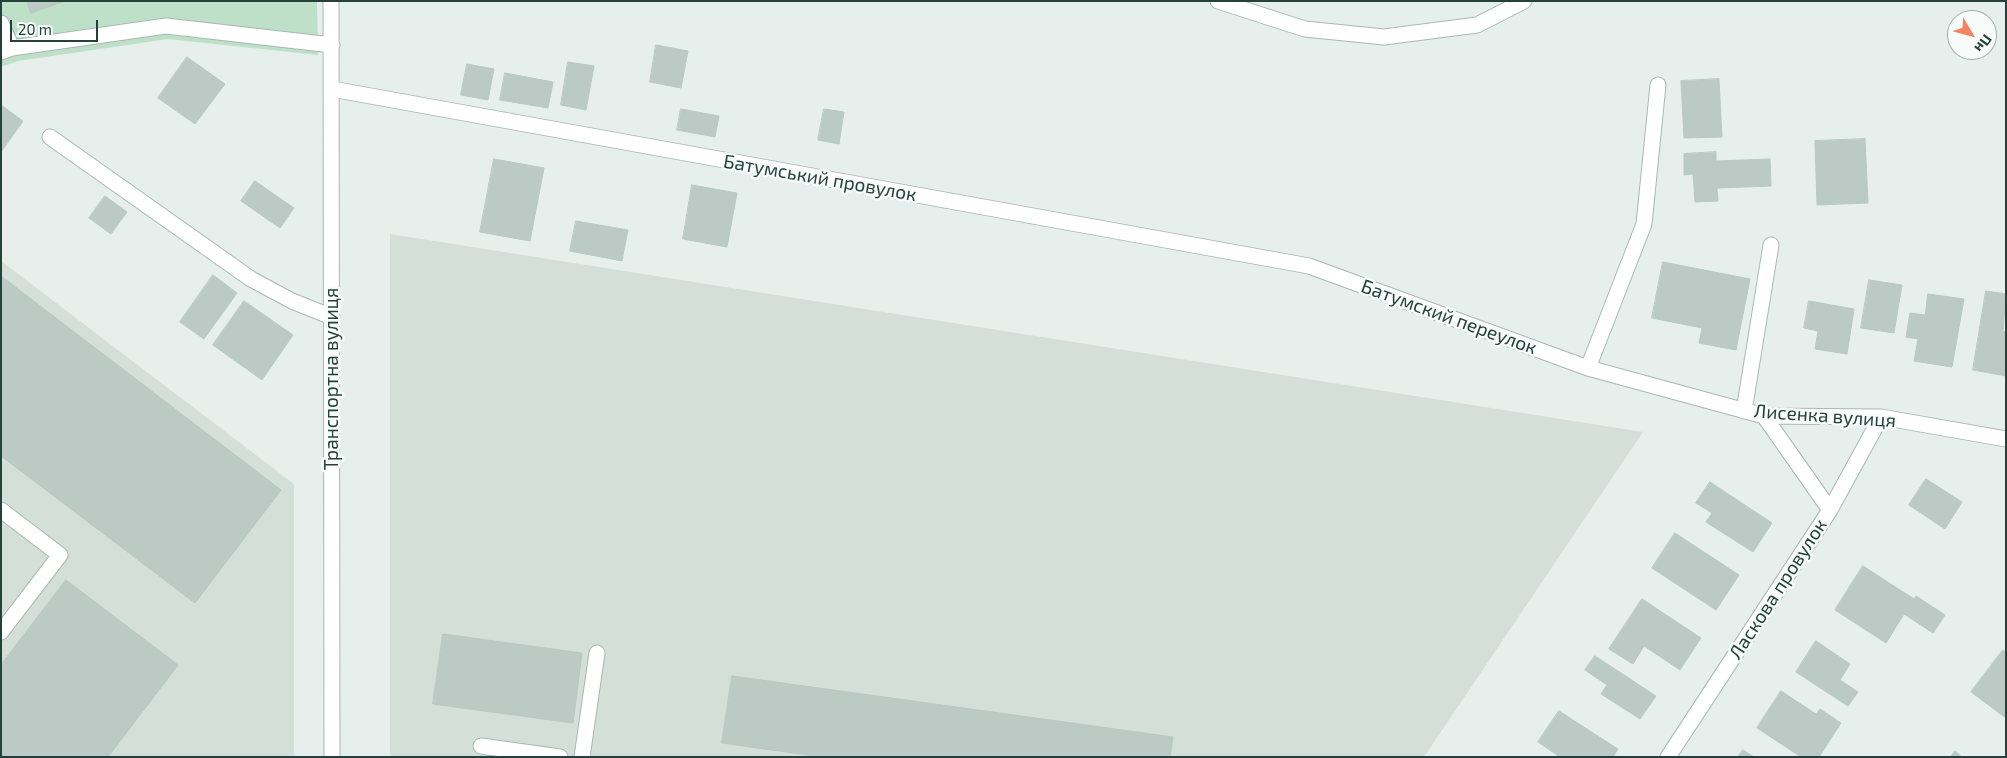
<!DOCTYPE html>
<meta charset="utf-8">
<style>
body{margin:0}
#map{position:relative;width:2007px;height:758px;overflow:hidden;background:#e6efeb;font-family:"Exo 2",sans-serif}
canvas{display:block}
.frame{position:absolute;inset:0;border:2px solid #24423a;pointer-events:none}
.north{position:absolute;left:1947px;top:10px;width:50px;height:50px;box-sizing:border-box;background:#f7fbf9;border:1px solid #a3b1ad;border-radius:50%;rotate:127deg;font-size:14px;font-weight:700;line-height:20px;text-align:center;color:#24423a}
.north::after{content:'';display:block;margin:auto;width:18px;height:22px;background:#f4845f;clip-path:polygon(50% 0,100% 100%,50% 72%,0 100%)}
.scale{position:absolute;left:10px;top:20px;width:88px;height:22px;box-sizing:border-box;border:2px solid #24423a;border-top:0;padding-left:6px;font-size:15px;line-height:18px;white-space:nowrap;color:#24423a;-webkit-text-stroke:4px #f7fbf9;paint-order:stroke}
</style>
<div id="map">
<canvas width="2007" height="758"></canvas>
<div class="frame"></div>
<div class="north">Пн</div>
<div class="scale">20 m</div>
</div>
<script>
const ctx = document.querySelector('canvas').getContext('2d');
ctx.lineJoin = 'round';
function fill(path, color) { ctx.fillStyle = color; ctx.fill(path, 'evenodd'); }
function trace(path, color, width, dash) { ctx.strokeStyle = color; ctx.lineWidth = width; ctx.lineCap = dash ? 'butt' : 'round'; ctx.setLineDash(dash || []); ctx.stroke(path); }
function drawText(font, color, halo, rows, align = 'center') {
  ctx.font = font + ' "Exo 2",sans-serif'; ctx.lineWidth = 5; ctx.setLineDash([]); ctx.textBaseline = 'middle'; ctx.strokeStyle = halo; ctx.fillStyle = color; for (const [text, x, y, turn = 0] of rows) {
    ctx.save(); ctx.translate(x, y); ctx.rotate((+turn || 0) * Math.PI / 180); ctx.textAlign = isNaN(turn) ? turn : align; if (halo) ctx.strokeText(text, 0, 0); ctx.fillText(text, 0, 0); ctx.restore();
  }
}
fill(new Path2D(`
 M390,234L1643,432L1424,757H390Z
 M1,261L294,484V757H1Z`), '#d4dfda');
fill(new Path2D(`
 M1,1H317L318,55L168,39L18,61L1,67Z`), '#bfe0c8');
const building = new Path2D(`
 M27,1H65L31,13Z
 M656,45L688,51L681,88L650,82Z
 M187,57L225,84L195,124L158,98Z
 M568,62L594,66L586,110L561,105Z
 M467,64L494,69L488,100L461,95Z
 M505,73L553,82L548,108L500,100Z
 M1719,79L1722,137L1684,138L1681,81Z
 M1,105L23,121L1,152Z
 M681,109L719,116L715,137L677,130Z
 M824,109L844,112L839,144L818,140Z
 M1865,139L1868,203L1817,205L1815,141Z
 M1716,152V161L1770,159L1771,186L1717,188L1718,201L1695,202L1693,174L1684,175V154Z
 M494,159L544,168L530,241L480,232Z
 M255,181L294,208L280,228L241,201Z
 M692,185L737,193L727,247L683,239Z
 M105,196L127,212L111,234L89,218Z
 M576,221L628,230L622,261L570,251Z
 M1663,262L1750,279L1736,350L1699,343L1702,328L1652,318Z
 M213,275L237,293L204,339L180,322Z
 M1,276L281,490L195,603L1,456Z
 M1869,280L1902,285L1894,333L1861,328Z
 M1986,291L2006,294L2003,331L2006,332V376L1973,370Z
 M1928,294L1964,299L1952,367L1914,361L1918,339L1906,337L1910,313L1925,315Z
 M244,301L293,335L262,380L213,345Z
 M1809,301L1854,309L1847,354L1815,349L1818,331L1804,328Z
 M1926,479L1962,502L1945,529L1909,505Z
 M1710,482L1772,523L1753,552L1706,522L1712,513L1696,503Z
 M1675,533L1739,575L1716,610L1652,568Z
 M1863,566L1914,599L1916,596L1945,615L1933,633L1904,614L1886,643L1835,610Z
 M66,580L178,665L108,757H1V665Z
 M1642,599L1701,638L1680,670L1644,646L1633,664L1609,649Z
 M443,634L582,653L573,723L433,704Z
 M1816,641L1850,664L1840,680L1858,692L1848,706L1796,672Z
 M2003,650L2006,652V718L1971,692Z
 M1595,656L1656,696L1640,719L1601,694L1607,685L1585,670Z
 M732,676L1173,737L1170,757H822L722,743Z
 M1781,691L1816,714L1820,709L1841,723L1819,757H1801L1757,728Z
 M1559,711L1618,749L1613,757H1560L1538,742Z
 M1743,750L1754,757H1738Z
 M1955,751L1962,757H1951Z`);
fill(building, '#bbcac4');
trace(building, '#b8c9c2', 1);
const minor = new Path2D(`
 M331,1L332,757
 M1218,1L1305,29L1384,37L1477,25L1524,1
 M1,23L12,48
 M1,52L12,48L166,26L332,45
 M332,89L1309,266L1588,368L1764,416L1881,417L2006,439
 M50,137L251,279L292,301L332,317
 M1588,368L1644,224L1658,85
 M1744,411L1771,245
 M1764,416L1830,510
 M1,510L60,555L1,632
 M481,746L560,757
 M582,757L597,653
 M1668,757L1830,510L1881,417`);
trace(minor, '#a8b8b2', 17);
trace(minor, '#fff', 15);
drawText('19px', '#24423a', '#f7fbf9', [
 ["Батумський провулок",820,178,10],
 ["Батумский переулок",1449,317,20],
 ["Транспортна вулиця",332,379,-90],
 ["Лисенка вулиця",1825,416,4],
 ["Ласкова провулок",1778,589,-57]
]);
</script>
